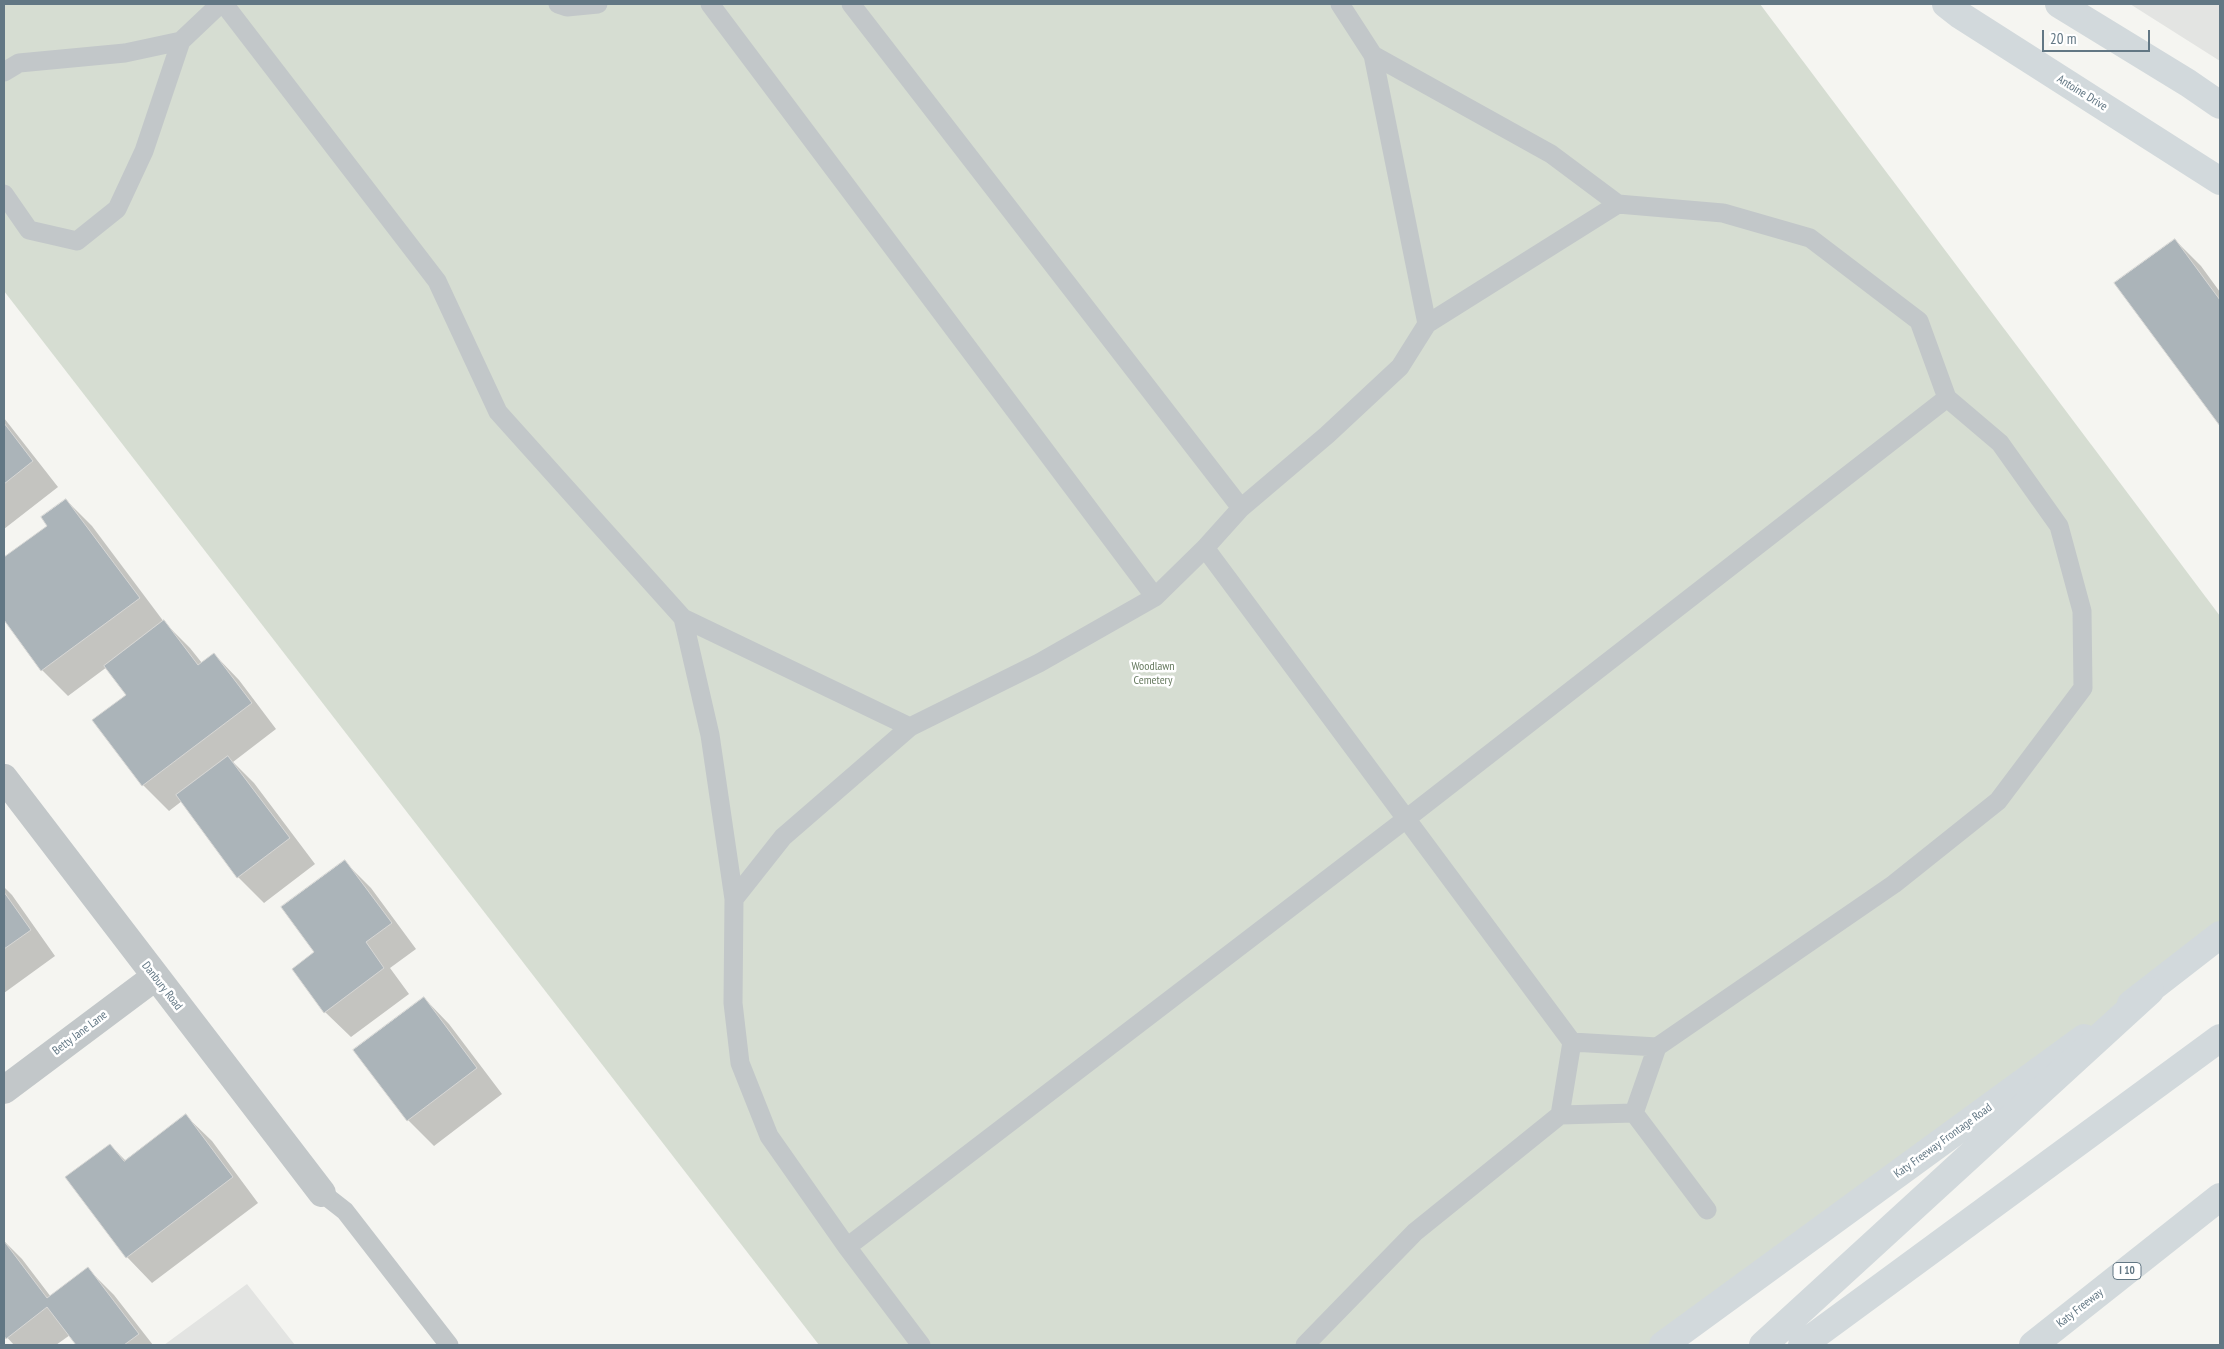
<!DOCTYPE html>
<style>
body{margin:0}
#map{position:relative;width:2224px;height:1349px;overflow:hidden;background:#f5f5f1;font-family:"PT Sans Narrow",sans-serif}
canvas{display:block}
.frame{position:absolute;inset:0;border:5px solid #627784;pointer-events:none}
.scale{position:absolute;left:2042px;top:30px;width:108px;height:22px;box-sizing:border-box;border:2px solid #627784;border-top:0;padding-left:6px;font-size:15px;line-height:18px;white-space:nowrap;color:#627784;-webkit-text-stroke:4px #fff;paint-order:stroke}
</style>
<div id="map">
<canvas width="2224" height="1349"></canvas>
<div class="frame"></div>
<div class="scale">20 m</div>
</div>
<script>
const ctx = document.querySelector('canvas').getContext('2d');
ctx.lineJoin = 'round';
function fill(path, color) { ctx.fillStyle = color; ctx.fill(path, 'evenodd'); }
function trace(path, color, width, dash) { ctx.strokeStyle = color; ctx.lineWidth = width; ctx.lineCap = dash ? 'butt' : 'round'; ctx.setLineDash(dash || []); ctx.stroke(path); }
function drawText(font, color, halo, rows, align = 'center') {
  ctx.font = font + ' "PT Sans Narrow",sans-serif'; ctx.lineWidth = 5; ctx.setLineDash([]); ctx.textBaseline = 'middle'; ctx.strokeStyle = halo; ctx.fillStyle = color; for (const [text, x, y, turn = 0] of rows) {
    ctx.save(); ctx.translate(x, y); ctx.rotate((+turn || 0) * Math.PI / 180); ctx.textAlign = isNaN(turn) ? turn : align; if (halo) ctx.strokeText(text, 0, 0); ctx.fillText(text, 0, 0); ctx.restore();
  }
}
fill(new Path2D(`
 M2130,4H2220V61Z
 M247,1284L295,1345H164Z`), '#e3e4e2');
fill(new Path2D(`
 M4,4H1760L2220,616V933L1663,1345H819L4,291Z`), '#d6ddd2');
fill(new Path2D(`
 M2175,240L2201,266L2220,292V424L2116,283Z
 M4,418L58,487L4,529Z
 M66,500L92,526L164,622L190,648L202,663L214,654L239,680L276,729L233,762L254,783L315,864L264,903L238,877L182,801L169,811L143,785L127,695L107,667L68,696L42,670L4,618V559L48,526Z
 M345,862L371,888L416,949L390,968L409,994L351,1037L325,1012L315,952Z
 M4,887L12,895L55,956L4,993Z
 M424,998L449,1024L502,1094L434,1146L408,1120Z
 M186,1116L212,1141L258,1203L152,1283L127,1257L110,1145L126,1161Z
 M4,1241L22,1259L51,1297L88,1269L114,1295L153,1345H78L70,1335L56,1345H14L4,1334Z`), '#0003');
const building = new Path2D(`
 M2175,239L2220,300V426L2114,283Z
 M4,423L33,461L4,484Z
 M66,499L140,598L41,671L4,620V557L47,526L41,517Z
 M164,620L198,665L214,653L252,703L142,786L92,720L126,695L104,666Z
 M228,756L290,838L237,878L176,795Z
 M345,860L392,923L366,942L384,968L324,1013L292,969L314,952L281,907Z
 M4,892L31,930L4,949Z
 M424,997L477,1068L407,1121L353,1050Z
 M186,1114L233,1177L126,1258L65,1177L110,1144L124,1161Z
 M4,1241L47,1298L88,1267L139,1334L124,1345H76L47,1307L6,1339L4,1336Z`);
fill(building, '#abb4b9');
trace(building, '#d6d6d4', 1);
trace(new Path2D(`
 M224,4L437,281L498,412L683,618L710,735L734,899L733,1003L740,1063L769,1136L847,1247L921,1345
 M558,4L567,7L598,4
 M710,4L1155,597
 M851,4L1241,508
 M1373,55L1427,324
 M4,72L19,63L125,53L181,41
 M4,194L29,230L77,241L117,209L144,151L181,41L220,4
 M1205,548L1572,1042
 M683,618L910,727
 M734,899L783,837L910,727L1039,663L1155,597L1205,548L1241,508L1327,435L1400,367L1427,324L1618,204
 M1657,1047L1634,1113L1707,1210
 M1560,1115L1634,1113
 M322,1193L345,1211L449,1345
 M847,1247L1406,819L1947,398
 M1305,1345L1415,1232L1560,1115L1572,1042L1657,1047L1894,884L1998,801L2083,688L2082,611L2059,526L2000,443L1947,398L1919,321L1810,238L1723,213L1618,204L1551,154L1373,55L1340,4`), '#c2c7c9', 19);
trace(new Path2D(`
 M4,778L322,1193
 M4,1090L155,977`), '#c2c7c9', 28);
trace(new Path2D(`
 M1946,4L1960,15L2220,181
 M2059,4L2188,83L2220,105
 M2131,1004L2220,935
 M1663,1345L2084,1038`), '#d2d9dc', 28);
trace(new Path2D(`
 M1763,1345L2150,991
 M1802,1345L2220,1038
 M2033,1345L2220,1197`), '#d2d9dc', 28);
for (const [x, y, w] of [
 [2127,1271,28]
]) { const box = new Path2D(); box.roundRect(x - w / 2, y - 8.5, w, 17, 4); ctx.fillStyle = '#fff'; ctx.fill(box); trace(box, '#627784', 1); }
drawText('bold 11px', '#627784', null, [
 ["I 10",2127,1271]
]);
drawText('12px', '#627784', '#fff', [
 ["Antoine Drive",2082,93,32],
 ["Danbury Road",162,986,52],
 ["Betty Jane Lane",80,1033,-37],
 ["Katy Freeway Frontage Road",1943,1141,-36],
 ["Katy Freeway",2080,1308,-38]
]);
drawText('12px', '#687b61', '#fff', [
 ["Woodlawn",1153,667],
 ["Cemetery",1153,681]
]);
</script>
